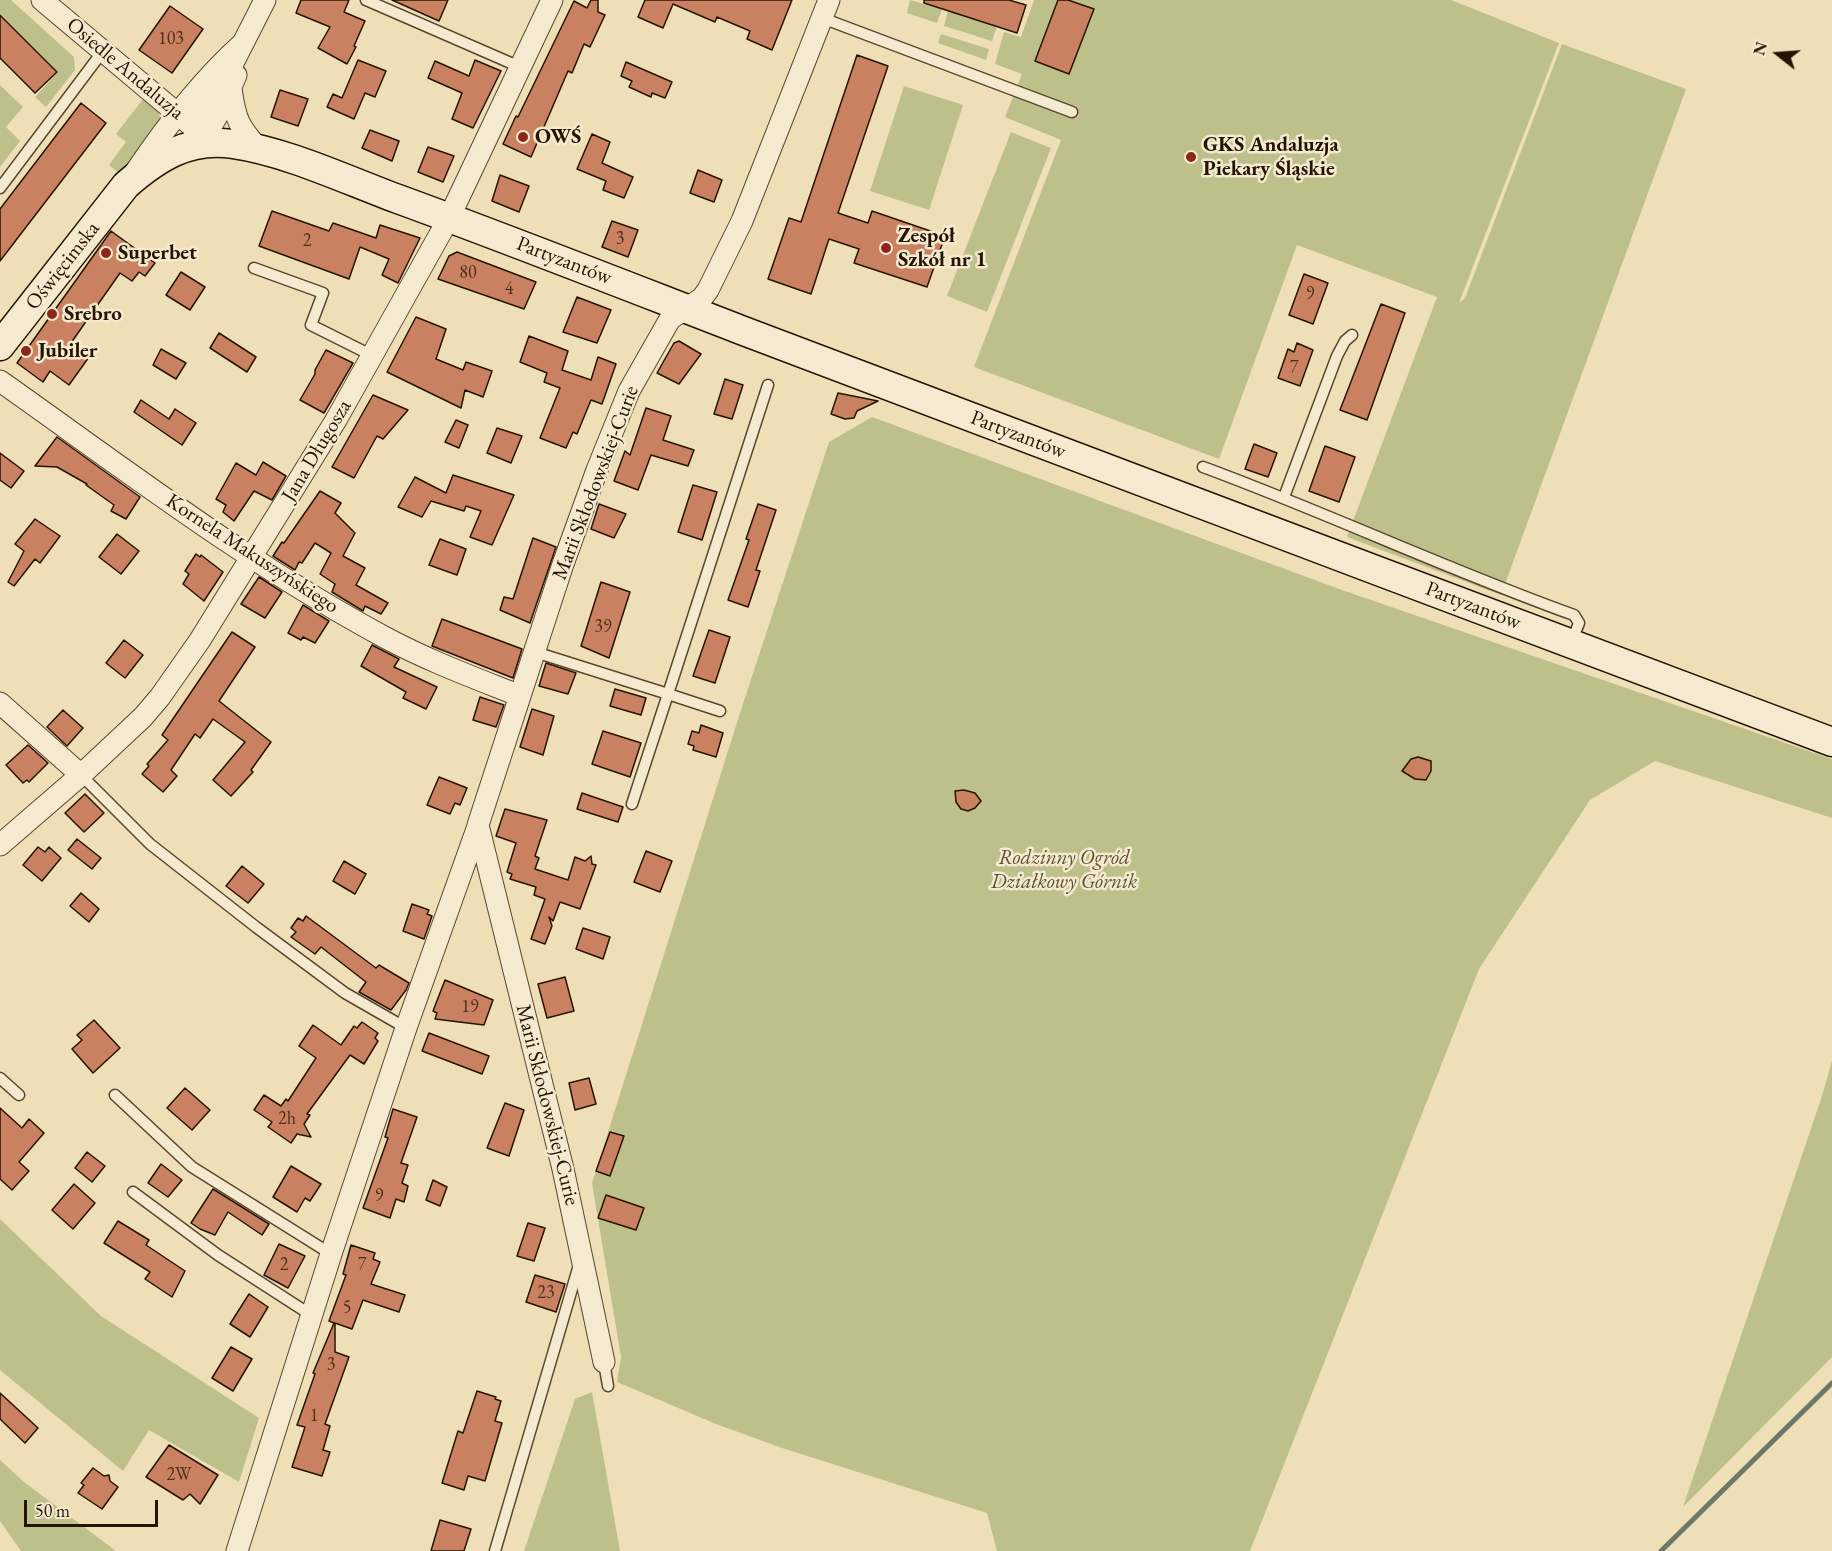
<!DOCTYPE html>
<meta charset="utf-8">
<style>
body{margin:0}
#map{position:relative;width:1832px;height:1551px;overflow:hidden;background:#efdfb6;font-family:"EB Garamond",serif}
canvas{display:block}
.north{position:absolute;left:1748px;top:24px;width:60px;height:60px;-webkit-text-stroke:4px #f5ead0;paint-order:stroke;rotate:287deg;font-size:16px;font-weight:700;line-height:24px;text-align:center;color:#251402}
.north::after{content:'';display:block;margin:auto;width:21px;height:27px;background:#251402;clip-path:polygon(50% 0,100% 100%,50% 72%,0 100%)}
.scale{position:absolute;left:24px;top:1500px;width:134px;height:27px;box-sizing:border-box;border:3px solid #251402;border-top:0;padding-left:8px;font-size:18px;line-height:21px;white-space:nowrap;color:#251402;-webkit-text-stroke:4px #f5ead0;paint-order:stroke}
</style>
<div id="map">
<canvas width="1832" height="1551"></canvas>
<div class="north">N</div>
<div class="scale">50 m</div>
</div>
<script>
const ctx = document.querySelector('canvas').getContext('2d');
ctx.lineJoin = 'round';
function fill(path, color) { ctx.fillStyle = color; ctx.fill(path, 'evenodd'); }
function trace(path, color, width, dash) { ctx.strokeStyle = color; ctx.lineWidth = width; ctx.lineCap = dash ? 'butt' : 'round'; ctx.setLineDash(dash || []); ctx.stroke(path); }
function drawText(font, color, halo, rows, align = 'center') {
  ctx.font = font + ' "EB Garamond",serif'; ctx.lineWidth = 5; ctx.setLineDash([]); ctx.textBaseline = 'middle'; ctx.strokeStyle = halo; ctx.fillStyle = color; for (const [text, x, y, turn = 0] of rows) {
    ctx.save(); ctx.translate(x, y); ctx.rotate((+turn || 0) * Math.PI / 180); ctx.textAlign = isNaN(turn) ? turn : align; if (halo) ctx.strokeText(text, 0, 0); ctx.fillText(text, 0, 0); ctx.restore();
  }
}
fill(new Path2D(`
 M0,0H11L74,57L75,70L46,107L35,97L58,72L0,13Z
 M910,0L942,9L937,23L907,13Z
 M1034,0H1451L1559,43L1459,303L1465,298L1562,44L1686,89L1501,595L1347,537L1437,297L1297,245L1219,459L974,367L1061,140L1005,117L1022,74L995,64L1004,32L1021,37Z
 M948,11L997,26L992,41L944,26Z
 M941,34L989,49L986,60L938,43Z
 M0,85L23,107L6,127L20,141L0,167Z
 M904,86L963,105L929,210L870,191Z
 M143,99L158,112L161,119L121,175L109,165L126,142L116,134Z
 M1011,132L1051,148L987,312L947,296Z
 M872,417L1342,590L1832,759V818L1655,761L1590,800L1479,969L1250,1551H997L987,1513L782,1448L716,1424L617,1382L621,1357L592,1183L739,716L829,442Z
 M1832,1061V1357L1683,1507L1821,1099Z
 M0,1219L101,1316L259,1418L239,1482L149,1430L123,1471L0,1370Z
 M592,1392L620,1551H524L575,1399Z
 M0,1460L24,1482L116,1551H21L0,1521Z`), '#bec08b');
trace(new Path2D(`
 M1661,1551L1832,1383`), '#6b796a', 5);
const building = new Path2D(`
 M301,0H349L344,12L365,21L354,46L356,47L347,64L318,48L330,27L296,13Z
 M392,0H448L439,21Z
 M591,0H598V12L605,15L590,47L584,44L572,73L568,71L531,157L503,144L516,116L518,117L574,1L587,8Z
 M645,0H792L772,50L747,39L750,31L717,17L715,22L673,4L663,28L638,17Z
 M924,0H1009L1026,5L1017,33L924,3Z
 M1058,0H1068L1094,9L1069,74L1035,61Z
 M170,6L203,29L172,73L139,50Z
 M0,15L57,72L35,93L0,58Z
 M857,55L888,66L838,213L868,223L872,211L945,236L927,287L854,263L859,249L829,239L811,294L768,279L789,218L801,222Z
 M358,60L386,71L375,97L365,93L354,119L327,107L333,94L342,98Z
 M475,60L501,71L473,128L452,119L462,93L428,78L435,61L469,76Z
 M626,62L672,82L665,98L652,93L651,97L629,87L632,81L621,76Z
 M280,90L308,99L298,126L271,117Z
 M81,103L106,123L0,261V209Z
 M370,130L399,141L392,161L362,148Z
 M592,134L610,142L602,163L633,177L624,198L603,190L606,181L577,169Z
 M428,147L454,156L443,182L418,172Z
 M698,170L722,180L714,202L690,193Z
 M500,175L529,186L519,212L492,201Z
 M272,211L329,231L333,223L376,238L380,225L420,238L398,283L382,275L389,259L360,247L349,279L259,246Z
 M612,221L638,230L628,257L602,247Z
 M111,231L155,263L145,276L139,272L132,281L120,273L94,310L71,343L89,357L69,385L50,371L43,382L17,363Z
 M457,252L536,282L524,309L438,279L449,256Z
 M181,272L205,287L190,310L166,295Z
 M1304,274L1328,283L1313,324L1289,315Z
 M577,297L611,310L597,343L563,332Z
 M1381,304L1405,313L1367,420L1340,410Z
 M416,317L446,329L436,359L463,370L466,362L492,371L483,397L465,390L461,408L387,372Z
 M219,333L256,357L247,372L210,348Z
 M529,336L568,351L562,370L591,380L598,357L616,364L602,404L591,400L577,434L573,432L566,448L540,438L560,388L544,382L547,373L520,362Z
 M679,341L701,354L679,384L657,373L674,343Z
 M1297,343L1313,350L1300,386L1278,378L1288,349L1294,352Z
 M161,349L186,363L176,379L153,365Z
 M326,350L353,363L324,413L300,400L315,374V370Z
 M725,379L743,385L732,419L714,414Z
 M838,393L878,401L857,411L854,418L845,419L831,414Z
 M373,395L408,410L383,439L377,436L354,478L332,467Z
 M141,400L169,419L175,409L196,423L182,445L134,412Z
 M646,408L671,416L663,440L694,450L688,466L651,455L638,490L614,481L625,451L630,455Z
 M456,420L468,425L459,448L445,442Z
 M497,428L522,436L511,463L487,453Z
 M57,437L140,497L126,519L111,511L114,505L86,485L87,484L57,467L35,466Z
 M1254,444L1277,453L1268,477L1245,469Z
 M1325,446L1355,457L1339,502L1309,491Z
 M0,453L24,471L11,488L0,480Z
 M263,462L286,476L272,500L254,491L234,521L223,512L226,505L216,499L236,463L256,475Z
 M453,475L514,495L492,545L470,537L481,511L466,506L464,511L431,501L422,517L398,507L415,477L446,493Z
 M693,485L717,492L702,540L678,532Z
 M320,491L341,503L335,513L355,533L343,556L365,568L356,585L388,603L381,614L365,606L363,611L332,592L335,584L320,574L331,553L315,543L302,563L299,562L295,570L273,556L282,542L284,543Z
 M599,504L626,514L614,538L591,529Z
 M758,504L776,510L756,570L760,571L748,607L728,600L749,540L746,539Z
 M35,519L60,536L40,563L35,559L14,586L8,582L24,551L15,544Z
 M117,534L139,551L121,574L99,557Z
 M533,538L556,547L530,623L500,610L504,597L513,599Z
 M440,539L466,549L457,575L429,565Z
 M196,554L200,557L201,555L223,572L204,601L183,584L189,574L185,571Z
 M259,577L282,592L265,618L241,604Z
 M601,582L630,592L609,658L581,646Z
 M303,605L329,621L315,643L303,637L301,640L288,633Z
 M442,619L522,649L513,678L432,646Z
 M709,630L730,637L715,683L693,676Z
 M232,632L255,647L219,701L271,742L251,770L253,772L231,796L213,780L245,742L213,719L200,738L195,734L171,770L177,776L163,792L142,774L149,766L147,764L168,740L162,735Z
 M124,640L143,655L125,678L106,663Z
 M372,645L399,659L394,667L437,687L426,709L403,698L406,692L361,666Z
 M546,663L576,673L568,694L539,686Z
 M615,689L646,698L641,715L610,706Z
 M480,697L504,705L496,727L473,720Z
 M532,709L554,716L543,755L520,747Z
 M63,710L83,728L67,746L47,727Z
 M701,725L723,733L716,757L693,750L694,746L688,744L692,731L699,733Z
 M603,731L641,743L630,777L592,764Z
 M28,745L48,763L29,782L27,780L23,783L6,765Z
 M1418,757L1431,761V771L1426,780L1415,779L1402,771L1411,759Z
 M439,777L467,788L460,805L455,803L450,814L427,805Z
 M964,790L975,793L981,801L975,808L968,811L961,809L956,802L955,791Z
 M582,793L623,807L618,822L577,809Z
 M85,794L104,813L84,832L65,813Z
 M505,809L547,820L535,856L539,858L535,869L568,880L575,857L585,861L591,856L592,864L596,865L580,909L560,902L553,921L549,917L552,926L545,944L531,939L545,899L534,895L536,887L510,879L512,874L507,872L516,843L496,836Z
 M77,839L101,858L92,869L68,850Z
 M38,847L45,852L49,847L61,858L42,881L23,865Z
 M646,851L672,861L660,892L634,882Z
 M344,861L366,874L355,894L333,881Z
 M242,866L264,884L248,903L226,886Z
 M81,893L99,909L89,922L70,906Z
 M412,904L429,910L427,914L432,916L424,939L403,931Z
 M306,916L376,968L379,965L409,983L406,990L391,1010L359,992L366,982L321,947L315,954L291,937L296,932L291,928L298,918L303,921Z
 M583,928L610,937L603,959L576,949Z
 M565,977L574,1011L547,1018L538,984Z
 M445,980L493,1000L484,1025L435,1019L437,1013L433,1011Z
 M94,1020L120,1048L93,1073L72,1049L82,1040L77,1035Z
 M362,1022L378,1033L375,1038L378,1041L364,1064L350,1055L307,1114L310,1115L304,1124L311,1137L297,1134L291,1143L268,1127L272,1122L254,1110L264,1095L281,1106L286,1099L288,1101L316,1058L299,1046L313,1025L341,1045L354,1026L357,1028Z
 M429,1033L489,1056L482,1074L422,1051Z
 M589,1078L596,1104L575,1110L569,1083Z
 M185,1088L210,1110L192,1130L167,1108Z
 M505,1103L524,1110L509,1156L487,1148Z
 M0,1108L22,1128L29,1119L44,1133L19,1162L29,1171L12,1190L0,1179Z
 M393,1109L417,1117L401,1163L408,1165L402,1183L408,1186L404,1202L396,1199L390,1218L363,1208L388,1138L385,1137Z
 M610,1132L624,1136L610,1176L596,1171Z
 M87,1152L105,1166L92,1182L75,1168Z
 M161,1164L182,1180L168,1197L148,1183Z
 M291,1166L321,1184L310,1201L305,1198L297,1212L273,1197Z
 M433,1180L447,1187L440,1206L426,1200Z
 M74,1184L95,1203L73,1229L52,1210Z
 M213,1189L269,1224L262,1235L228,1212L215,1235L200,1229L191,1223Z
 M606,1195L644,1208L636,1230L598,1218Z
 M118,1221L149,1240L146,1245L185,1271L172,1297L145,1279L150,1272L104,1243Z
 M528,1223L545,1228L534,1261L517,1256Z
 M279,1244L305,1256L288,1288L264,1275Z
 M351,1245L375,1253L373,1259L380,1262L371,1284L405,1295L399,1312L363,1300L352,1329L335,1323V1352L349,1357L325,1424L330,1426L323,1450L330,1452L322,1476L292,1467L305,1427L297,1425L315,1374L313,1373L334,1323L329,1321L346,1275L343,1274Z
 M535,1275L565,1284L556,1312L526,1302Z
 M249,1294L268,1307L250,1337L230,1324Z
 M231,1347L252,1359L233,1391L212,1378Z
 M477,1391L496,1397L495,1399L501,1401L495,1421L502,1423L485,1481L468,1476L464,1490L442,1483L458,1431L463,1433Z
 M0,1393L38,1428L25,1443L0,1419Z
 M169,1445L218,1475L200,1504L190,1494L183,1500L146,1477Z
 M93,1468L104,1476L109,1475L110,1481L118,1487L102,1509L78,1493L84,1485L81,1483Z
 M440,1520L471,1529L464,1551H431Z`);
fill(building, '#ca8162');
trace(building, '#251402', 1.5);
const lane = new Path2D(`
 M366,0L520,67
 M822,18L1072,112
 M0,188L103,51
 M254,268L323,293L311,325L373,356
 M1203,467C1328,513 1448,570 1574,615L1579,623L1571,643
 M1284,497L1337,356L1345,341L1352,335
 M535,652L668,694L768,385
 M81,775L150,844L256,927L345,993L406,1028
 M632,804L668,694L720,711
 M0,1078L19,1095
 M115,1095L192,1167L331,1254
 M133,1192L218,1255L311,1315
 M604,1362L608,1386
 M495,1551L579,1265`);
const street = new Path2D(`
 M42,0L192,126L201,144
 M231,88C235,119 239,128 260,150
 M192,126L233,63L265,0
 M201,144L225,102L236,75
 M136,171C167,125 202,80 243,43
 M0,381C126,470 250,565 386,638C429,661 475,678 520,696
 M0,703L81,775
 M0,845L81,775L143,717L160,697L200,640L336,420L449,218L552,0
 M604,1362L563,1169L478,825L563,564L597,470L629,391L670,319L702,298L708,290L742,221L829,0
 M237,1551L331,1254L406,1028L478,826`);
const secondary = new Path2D(`
 M0,346L126,185C157,158 189,137 233,144C288,152 346,180 398,199C513,241 627,286 741,330C1105,468 1468,605 1832,742`);
trace(lane, '#58472f', 13);
trace(street, '#58472f', 23);
trace(secondary, '#251402', 31);
trace(lane, '#f5ead0', 10);
trace(street, '#f5ead0', 21);
trace(secondary, '#f5ead0', 28);
for (const [x, y, r, color] of [
 [523,137,6,"#8f2418"],
 [1191,157,6,"#8f2418"],
 [886,248,6,"#8f2418"],
 [106,253,6,"#8f2418"],
 [52,314,6,"#8f2418"],
 [26,351,6,"#8f2418"]
]) { const dot = new Path2D(); dot.arc(x, y, r, 0, 2 * Math.PI); ctx.fillStyle = color; ctx.fill(dot); trace(dot, '#f5ead0', 2); }
drawText('18px', '#4e2f1a', null, [
 ["103",171,39],
 ["3",620,239],
 ["2",307,241],
 ["80",468,273],
 ["4",509,289],
 ["9",1310,294],
 ["7",1294,368],
 ["39",603,627],
 ["19",470,1007],
 ["2h",287,1119],
 ["9",379,1196],
 ["2",284,1265],
 ["7",362,1265],
 ["23",546,1293],
 ["5",347,1308],
 ["3",331,1365],
 ["1",314,1416],
 ["2W",179,1475]
]);
drawText('21px', '#251402', '#f5ead0', [
 ["Osiedle Andaluzja",125,69,40],
 ["Partyzantów",564,261,21],
 ["Oświęcimska",63,266,-52],
 ["Partyzantów",1018,435,21],
 ["Jana Długosza",317,451,-59],
 ["Marii Skłodowskiej-Curie",596,483,-69],
 ["Kornela Makuszyńskiego",252,554,33],
 ["Partyzantów",1473,606,21],
 ["Marii Skłodowskiej-Curie",547,1105,76]
]);
drawText('bold 21px', '#251402', '#f5ead0', [
 ["OWŚ",535,137],
 ["GKS Andaluzja",1203,145],
 ["Piekary Śląskie",1203,169],
 ["Zespół",898,236],
 ["Szkół nr 1",898,260],
 ["Superbet",118,253],
 ["Srebro",64,314],
 ["Jubiler",38,351]
], 'left');
drawText('italic 21px', '#5b5032', '#f5ead0', [
 ["Rodzinny Ogród",1064,858],
 ["Działkowy Górnik",1064,882]
]);
</script>
